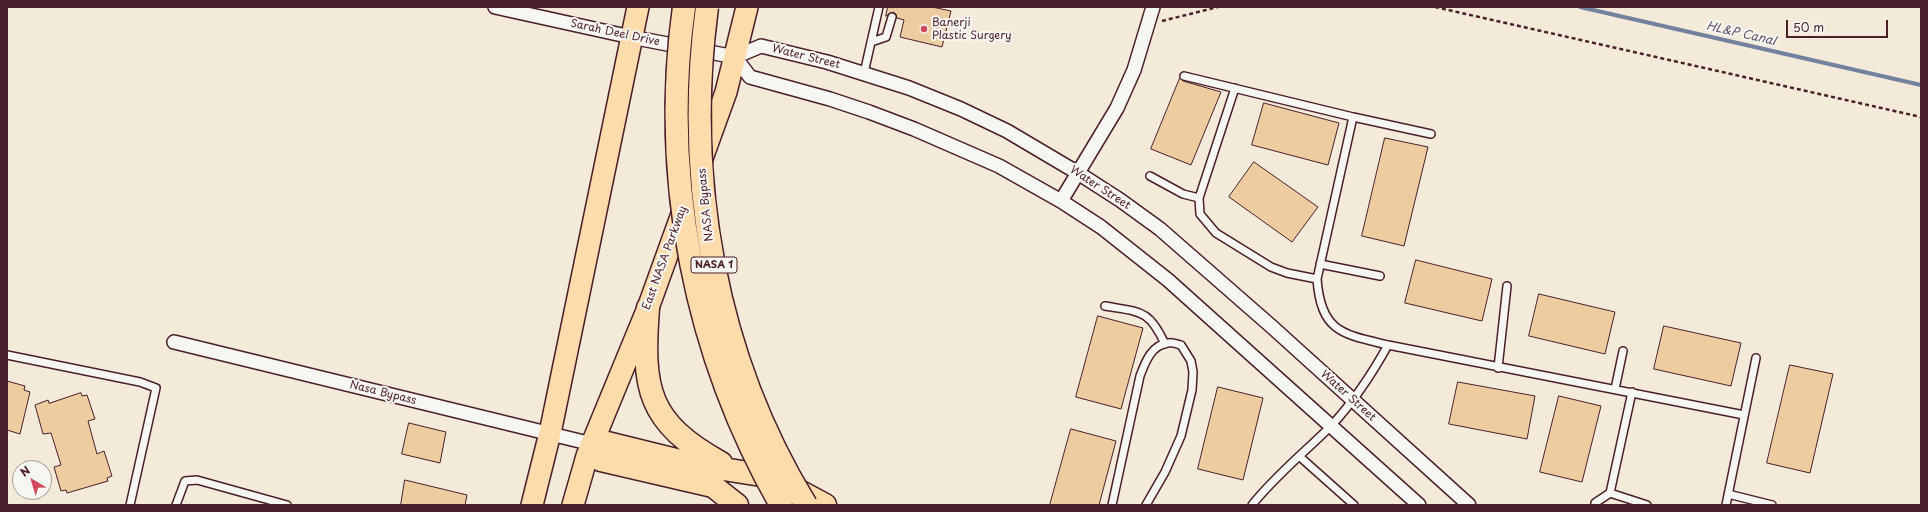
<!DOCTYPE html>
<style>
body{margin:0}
#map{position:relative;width:1928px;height:512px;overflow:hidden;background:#f3ead9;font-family:"Playpen Sans",sans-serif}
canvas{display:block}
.frame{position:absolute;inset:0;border:8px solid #4a1f2b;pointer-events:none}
.north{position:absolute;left:12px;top:460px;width:40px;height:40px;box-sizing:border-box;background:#f6f6f2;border:1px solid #b1a0a2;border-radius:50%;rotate:322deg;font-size:11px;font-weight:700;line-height:16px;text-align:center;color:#4a1f2b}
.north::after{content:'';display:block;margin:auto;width:14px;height:18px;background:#d1495b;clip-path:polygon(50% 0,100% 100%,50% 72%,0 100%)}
.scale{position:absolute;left:1786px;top:20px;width:102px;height:18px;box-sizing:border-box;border:2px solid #4a1f2b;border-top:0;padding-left:5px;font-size:12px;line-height:14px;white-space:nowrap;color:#4a1f2b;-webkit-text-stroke:3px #f6f6f2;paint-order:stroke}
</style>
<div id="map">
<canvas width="1928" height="512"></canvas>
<div class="frame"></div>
<div class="north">N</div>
<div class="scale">50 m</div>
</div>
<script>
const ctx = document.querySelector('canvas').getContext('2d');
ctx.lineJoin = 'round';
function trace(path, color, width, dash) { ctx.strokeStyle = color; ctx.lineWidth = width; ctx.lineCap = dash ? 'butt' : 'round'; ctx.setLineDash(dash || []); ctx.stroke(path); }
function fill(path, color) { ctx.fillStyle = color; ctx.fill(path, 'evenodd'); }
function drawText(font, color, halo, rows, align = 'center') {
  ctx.font = font + ' "Playpen Sans",sans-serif'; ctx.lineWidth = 4; ctx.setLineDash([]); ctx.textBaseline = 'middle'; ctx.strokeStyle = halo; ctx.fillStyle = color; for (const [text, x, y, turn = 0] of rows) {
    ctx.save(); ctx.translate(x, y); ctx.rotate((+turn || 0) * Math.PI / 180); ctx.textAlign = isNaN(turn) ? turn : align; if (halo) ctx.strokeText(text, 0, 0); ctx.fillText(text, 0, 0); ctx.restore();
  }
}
trace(new Path2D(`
 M1580,7L1921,85`), '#73819e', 4);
const building = new Path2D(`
 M888,7H932L951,11L942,47L900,37L904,20L897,18L896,14L893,12L886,16Z
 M1180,78L1183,81L1221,92L1191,165L1151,149Z
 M1264,103L1339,123L1328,165L1252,145Z
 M1385,138L1428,147L1404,246L1362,236Z
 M1254,162L1318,207L1292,242L1229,197Z
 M1416,260L1492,279L1482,321L1405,303Z
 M1539,294L1615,312L1605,354L1529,336Z
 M1098,316L1143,328L1121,409L1076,397Z
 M1664,326L1741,343L1731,386L1654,369Z
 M1790,365L1833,374L1810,473L1767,463Z
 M7,381L25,386L24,390L30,392L20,434L7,430Z
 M1458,382L1535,396L1527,439L1449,424Z
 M1218,387L1263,398L1243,480L1198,469Z
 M81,393L82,396L87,395L95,419L88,421L97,454L104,451L112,476L107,478L108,481L67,493L66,490L61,491L54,467L61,465L51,433L43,434L35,405L48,400L49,403Z
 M1559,396L1601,406L1582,482L1540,472Z
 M409,423L446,432L440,463L402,454Z
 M1071,429L1116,441L1099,505H1050Z
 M405,480L467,495L465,505H401Z`);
fill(building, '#edcd9f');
trace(building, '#4a1f2b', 1);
const lane = new Path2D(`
 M871,42L886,37L892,17
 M864,73L879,7
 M1184,76L1353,117L1431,134
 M1235,88L1199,198L1200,214L1216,233L1271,267L1287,273L1317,279
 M1353,117L1317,279C1321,332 1342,334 1388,345L1744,415
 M1150,176L1183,194L1199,198
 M1320,264L1380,276
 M1105,306C1140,312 1149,309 1165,344
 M7,355L140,382L156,388L130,505
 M1498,368L1507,286
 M1615,389L1623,351
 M1299,456L1354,505
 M1610,493L1647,505
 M1728,494L1772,505
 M176,505L185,481L197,480L287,505
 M1112,505L1140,376C1145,363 1151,345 1168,343C1172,342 1177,344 1181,345L1191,361L1193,372L1192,390L1181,436L1165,472L1146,505
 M1252,505C1276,475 1305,452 1332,425C1354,401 1372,374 1388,345
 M1595,505V503L1610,493L1632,392
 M1726,505L1756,358`);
const street = new Path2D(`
 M495,7L631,37L735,57
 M735,57L761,46L827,62L909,88L961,109L1007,131L1078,173L1120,200L1160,229L1271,326L1469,505
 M735,57L750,77L830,99L869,112L914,129L999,166L1061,201L1101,227L1168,280L1419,505
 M1061,201L1117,108L1134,70L1153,7
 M174,342L592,444`);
const primary = new Path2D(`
 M532,505L550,433L638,7
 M573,505L587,456L648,308L726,92L747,7`);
const highway = new Path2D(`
 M648,308C642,389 647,422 721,463
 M737,505L713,486L601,460L592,444L607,443L692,464L761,475L784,483L825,505`);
trace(lane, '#4a1f2b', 10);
trace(street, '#4a1f2b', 16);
trace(primary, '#4a1f2b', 24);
trace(highway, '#4a1f2b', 25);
trace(new Path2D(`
 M1435,7L1921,117
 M1162,21L1218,7`), '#4a1f2b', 2.5, [4, 3]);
trace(lane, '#f6f6f2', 7);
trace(street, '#f6f6f2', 13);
trace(primary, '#fddcac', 21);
trace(highway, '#fddcac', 22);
const highwayBridge = new Path2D(`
 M684,7C660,178 695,355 781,505
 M707,7C684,178 715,357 806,505`);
trace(highwayBridge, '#4a1f2b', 25, []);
trace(highwayBridge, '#fddcac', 22);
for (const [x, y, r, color] of [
 [924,29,4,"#d1495b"]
]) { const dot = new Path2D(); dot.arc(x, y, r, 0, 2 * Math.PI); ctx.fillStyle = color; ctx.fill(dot); trace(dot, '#f6f6f2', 1.5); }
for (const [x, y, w] of [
 [714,265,46]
]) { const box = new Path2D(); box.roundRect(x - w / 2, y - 8, w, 16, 3); ctx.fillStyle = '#f6f6f2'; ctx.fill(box); trace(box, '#4a1f2b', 1); }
drawText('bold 10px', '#4a1f2b', null, [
 ["NASA 1",714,265]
]);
drawText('11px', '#4a1f2b', '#f6f6f2', [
 ["Banerji",932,23],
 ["Plastic Surgery",932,36]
], 'left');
drawText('11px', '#4a1f2b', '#f6f6f2', [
 ["Sarah Deel Drive",615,33,12],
 ["Water Street",806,57,14],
 ["Water Street",1100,188,33],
 ["NASA Bypass",706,205,-96],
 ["East NASA Parkway",665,258,-70],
 ["Nasa Bypass",383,393,14],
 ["Water Street",1348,396,42]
]);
drawText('italic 12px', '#5e5065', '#f6f6f2', [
 ["HL&P Canal",1741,34,13]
]);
</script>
